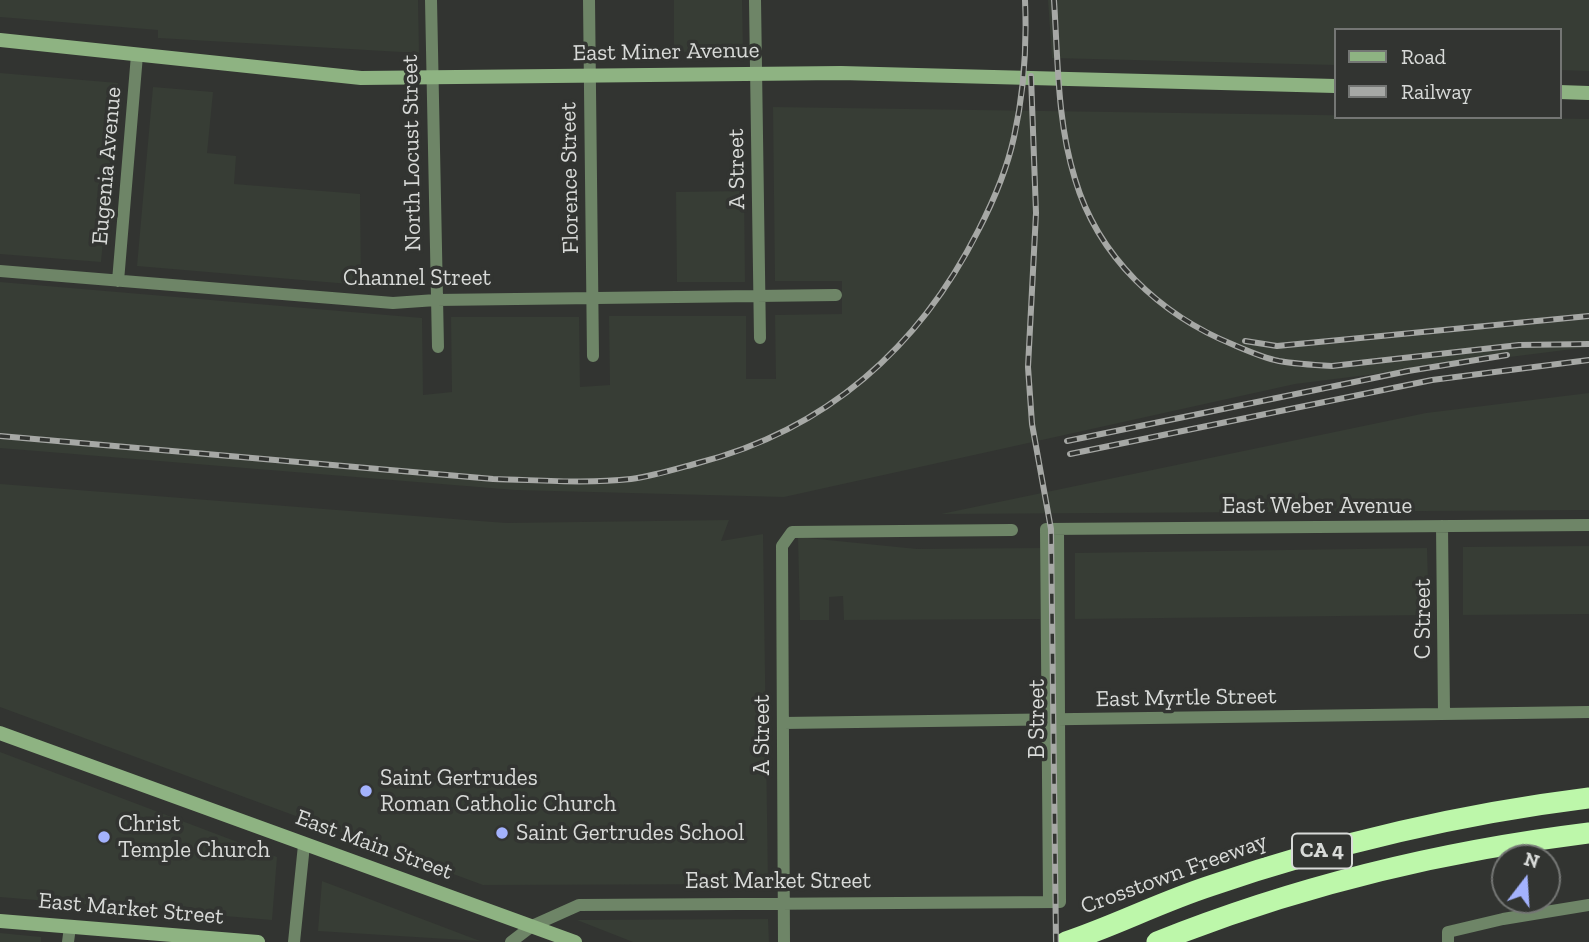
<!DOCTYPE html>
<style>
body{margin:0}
#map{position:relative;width:1589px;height:942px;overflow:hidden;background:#323431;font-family:"Zilla Slab",serif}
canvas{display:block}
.legend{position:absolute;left:1334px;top:28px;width:228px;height:91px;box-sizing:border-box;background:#323431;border:2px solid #747674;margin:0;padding:9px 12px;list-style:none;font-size:21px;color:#d8dad8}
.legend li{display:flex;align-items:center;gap:14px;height:35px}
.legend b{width:35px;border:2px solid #747674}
.north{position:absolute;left:1491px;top:844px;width:70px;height:70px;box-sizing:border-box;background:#323431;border:2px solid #747674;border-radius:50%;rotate:17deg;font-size:19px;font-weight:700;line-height:28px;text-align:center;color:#d8dad8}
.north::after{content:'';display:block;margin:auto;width:24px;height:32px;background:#a3b2fd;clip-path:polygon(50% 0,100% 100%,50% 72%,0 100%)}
</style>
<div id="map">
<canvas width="1589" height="942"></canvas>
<ul class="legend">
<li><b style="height:9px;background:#8eb382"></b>Road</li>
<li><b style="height:9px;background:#a6a8a5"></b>Railway</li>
</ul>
<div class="north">N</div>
</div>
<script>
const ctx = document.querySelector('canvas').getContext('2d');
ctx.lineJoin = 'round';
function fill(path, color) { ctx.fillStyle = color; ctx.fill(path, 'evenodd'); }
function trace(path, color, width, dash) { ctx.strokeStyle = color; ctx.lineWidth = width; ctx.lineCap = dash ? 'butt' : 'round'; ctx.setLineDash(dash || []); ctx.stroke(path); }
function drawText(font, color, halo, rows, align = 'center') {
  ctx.font = font + ' "Zilla Slab",serif'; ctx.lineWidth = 7; ctx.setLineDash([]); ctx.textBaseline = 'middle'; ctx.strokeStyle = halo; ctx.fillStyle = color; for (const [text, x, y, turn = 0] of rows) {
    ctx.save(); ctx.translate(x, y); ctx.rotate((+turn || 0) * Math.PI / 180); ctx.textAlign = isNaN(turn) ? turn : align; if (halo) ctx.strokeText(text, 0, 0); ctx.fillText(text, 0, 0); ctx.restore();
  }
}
fill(new Path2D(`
 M0,0H418L419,53L158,38V30L0,17Z
 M674,0H742L743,51L674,52Z
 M1048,0H1589V71L1559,70V30H1335V65L1052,58Z
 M0,73L118,83L101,262L0,254Z
 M153,87L213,92L207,153L236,156L234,184L360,194L361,285L137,266Z
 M773,107L1589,119V347L1295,384L784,497L515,490L0,448V282L422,318L423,395L452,392L451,317H579L580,387L610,385L609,316H746V379H776L775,315L842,314V281H775Z
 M744,191L745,282H677L676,192Z
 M1589,393V510L941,514L1426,413Z
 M0,484L506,523L729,520L721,541L763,534L768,884L483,885L0,707Z
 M798,537L917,549L1040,548V619L844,620L843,596L829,597V620H800Z
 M1589,546V614L1463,615V547Z
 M1427,548L1429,615L1075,619V553Z
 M0,752L277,857L272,920L0,897Z
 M322,881L480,941L318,931Z
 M768,919L769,942H633L577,920Z
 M0,933L41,937V942H0Z`), '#373d35');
trace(new Path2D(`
 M431,0L438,347
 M589,0L593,356
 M755,0L760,338
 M0,271L393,303L436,300L836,295
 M118,281L137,55
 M1442,526L1444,713
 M783,723L1589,712
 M1049,902L1046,529L1589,525
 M68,942L70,927
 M294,942L304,845
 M511,942L532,926L579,905L1060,902L1058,529
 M784,942L782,546L792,532L1012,530
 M1448,942V932L1503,919L1589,905`), '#6e8567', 12);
trace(new Path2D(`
 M0,40L361,78L841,73L1335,86
 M1559,92L1589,93
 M0,733L575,942
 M0,921L258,942`), '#8eb382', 14);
trace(new Path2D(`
 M1066,942C1114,926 1161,902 1210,886C1333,844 1460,814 1589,798
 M1157,942C1295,887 1442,851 1589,833`), '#bdf7aa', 21);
const rail = new Path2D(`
 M1054,0C1058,60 1057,121 1075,179C1098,257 1160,315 1234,345C1248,351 1264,358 1279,361C1296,364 1314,365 1332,366L1519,345L1589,344
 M1031,76L1036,213L1028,367L1032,424L1051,529L1056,942
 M1245,341L1277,346L1589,316
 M0,436L493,479C539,480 585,484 631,479C654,476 676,469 698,463C826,430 919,348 978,231C993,202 1007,169 1014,137C1024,92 1027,46 1025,0
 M1067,441L1408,371L1507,355
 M1070,454L1432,380L1589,360`);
trace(rail, '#a6a8a5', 6);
trace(rail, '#323431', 3.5, [10]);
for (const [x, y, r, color] of [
 [366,791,7,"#a3b2fd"],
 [502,833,7,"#a3b2fd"],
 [104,837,7,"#a3b2fd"]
]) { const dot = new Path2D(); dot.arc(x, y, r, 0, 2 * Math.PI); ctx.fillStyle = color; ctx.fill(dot); trace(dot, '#323431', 2.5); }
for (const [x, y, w] of [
 [1322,851,60]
]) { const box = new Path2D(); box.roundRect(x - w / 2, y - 17.5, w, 35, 5); ctx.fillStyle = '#323431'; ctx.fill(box); trace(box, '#d8dad8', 2); }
drawText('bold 21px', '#d8dad8', null, [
 ["CA 4",1322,851]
]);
drawText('23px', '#d8dad8', '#323431', [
 ["East Miner Avenue",666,52,-1],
 ["North Locust Street",412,153,-91],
 ["Eugenia Avenue",107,166,-85],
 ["A Street",737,169,-91],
 ["Florence Street",570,178,-91],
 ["Channel Street",417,278],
 ["East Weber Avenue",1317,506],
 ["C Street",1423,619,-90],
 ["East Myrtle Street",1186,698,-1],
 ["B Street",1037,719,-90],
 ["A Street",762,735,-90],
 ["East Main Street",374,845,20],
 ["Crosstown Freeway",1174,874,-20],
 ["East Market Street",778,881],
 ["East Market Street",131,909,5]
]);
drawText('23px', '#d8dad8', '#323431', [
 ["Saint Gertrudes",380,778],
 ["Roman Catholic Church",380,804],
 ["Christ",118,824],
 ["Temple Church",118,850],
 ["Saint Gertrudes School",516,833]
], 'left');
</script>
